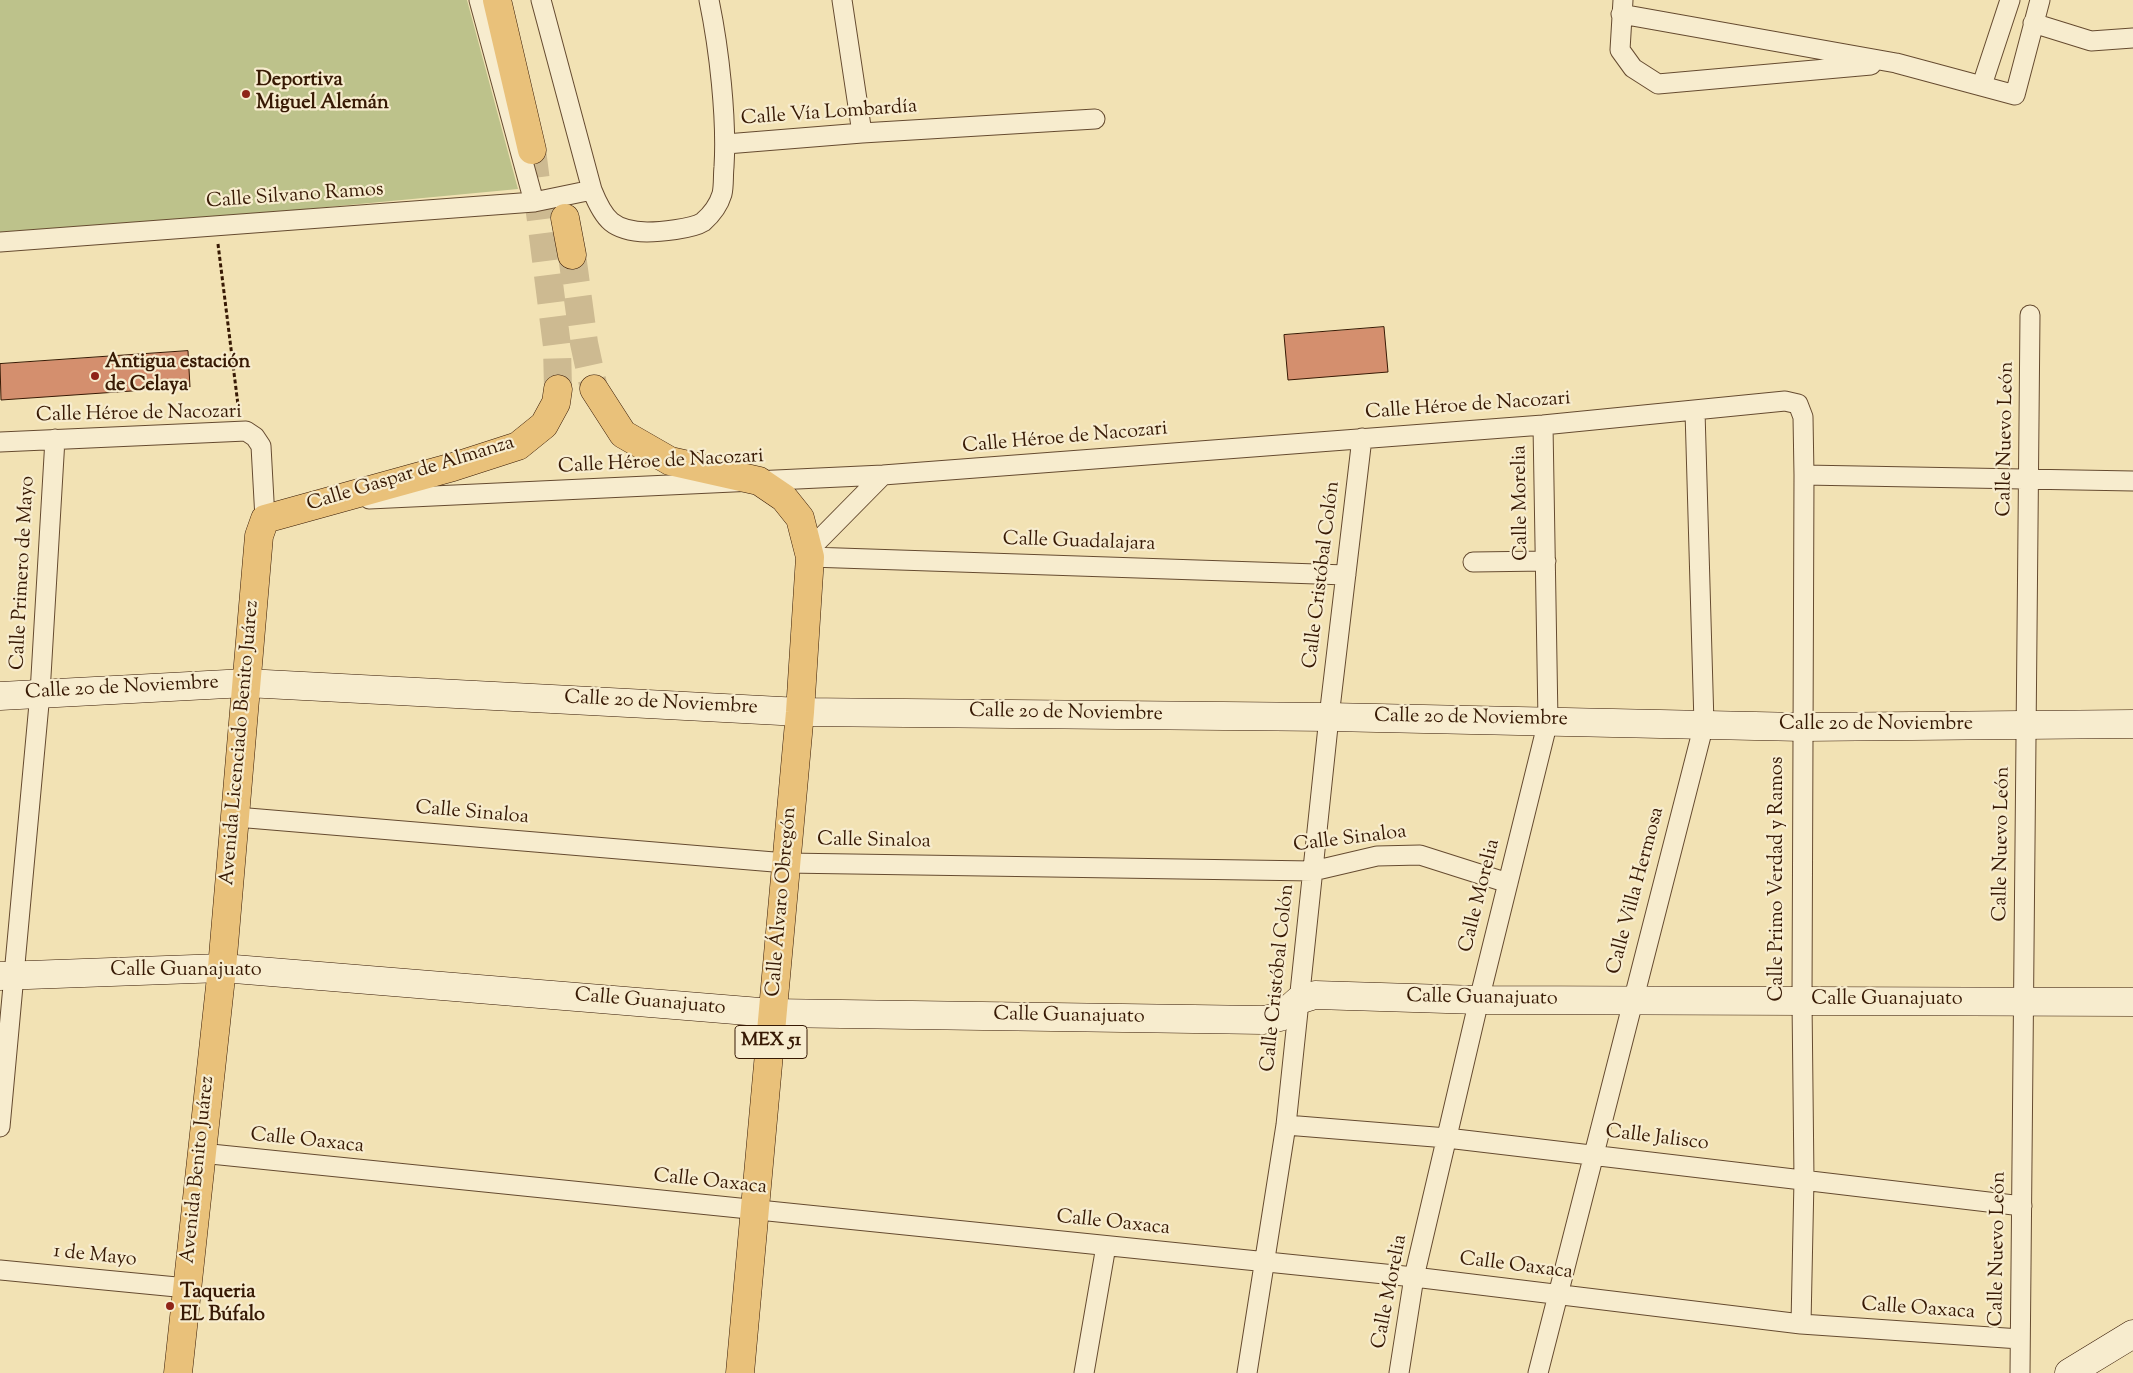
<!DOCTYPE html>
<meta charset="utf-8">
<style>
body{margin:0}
canvas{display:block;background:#f2e2b4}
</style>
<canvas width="2133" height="1373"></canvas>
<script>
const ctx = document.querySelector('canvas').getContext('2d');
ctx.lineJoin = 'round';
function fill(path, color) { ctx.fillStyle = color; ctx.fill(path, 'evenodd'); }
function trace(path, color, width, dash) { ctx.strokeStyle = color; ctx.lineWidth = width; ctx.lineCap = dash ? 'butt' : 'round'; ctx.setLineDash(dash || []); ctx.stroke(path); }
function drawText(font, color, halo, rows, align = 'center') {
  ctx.font = font + ' "Sorts Mill Goudy",serif'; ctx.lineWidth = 4.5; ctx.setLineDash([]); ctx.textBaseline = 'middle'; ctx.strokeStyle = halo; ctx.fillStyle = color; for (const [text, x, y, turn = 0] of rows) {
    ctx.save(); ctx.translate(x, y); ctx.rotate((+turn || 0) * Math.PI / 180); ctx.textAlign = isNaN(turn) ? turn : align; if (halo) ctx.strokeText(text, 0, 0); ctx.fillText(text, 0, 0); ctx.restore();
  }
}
fill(new Path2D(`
 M0,0H467L518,189L275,212L0,232Z`), '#bdc28b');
const building = new Path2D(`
 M1384,327L1388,372L1288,380L1284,335Z
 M188,351L190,387L1,400L0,364Z`);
fill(building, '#d48f6e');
trace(building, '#371904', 1);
trace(new Path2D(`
 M532,150L557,346L558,389
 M572,255L584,343L594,389`), '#cdba91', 28, [28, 14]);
const street = new Path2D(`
 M479,0L534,202
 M541,0L592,190C604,220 613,231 647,232C659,232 692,229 703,222C711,215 719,204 722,194C724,186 723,175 724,167C727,118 719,48 709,0
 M842,0L862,133
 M1623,0L1620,50L1633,68L1658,84L1871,65
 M1621,14L1896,63L2015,95L2040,0
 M2033,23L2091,41L2133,38
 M1982,85L2010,0
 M726,144L862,133L1095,119
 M0,242L534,202L592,190
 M0,442L246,431L255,437L261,446L265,519
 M1804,475L2133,481
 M369,499L883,475L1543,425L1785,401L1798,404L1803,417L1804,475L1802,1001L1804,1179L1801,1324
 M809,550L883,475
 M810,557L1346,575
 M1473,562L1546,561
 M236,817L786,863L1313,871L1377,856L1420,855L1508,883
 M1286,1125L1447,1138L2022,1206
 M0,1127L40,693L55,439
 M201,1153L1414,1277L1801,1324L2020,1339
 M0,1270L187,1288
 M1084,1373L1106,1246
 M1247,1373L1286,1125L1329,717L1362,438
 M1399,1373L1414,1277L1479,1000L1548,721L1543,425
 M1538,1373L1704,724L1695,411
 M2020,1373L2030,315`);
const secondary = new Path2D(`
 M0,696L246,683L800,712L1329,717L1802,727L2133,724
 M0,976L222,968L772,1013L1263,1020L1280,1017L1299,1000L1315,995L1479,1000L2133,1002
 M2069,1373L2133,1334`);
const primary = new Path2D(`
 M497,0L532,150
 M565,218L572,255
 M594,389L623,434L670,461L759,481L784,498L800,518L810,557L800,712L740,1373
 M178,1373L222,968L259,536L265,519L453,467L518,446L544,425L556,403L558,389`);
trace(street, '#664b30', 21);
trace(secondary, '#371904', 29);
trace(primary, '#371904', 29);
trace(new Path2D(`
 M218,244L239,413`), '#371904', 3, [4, 2.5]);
trace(street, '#f7ecce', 19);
trace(secondary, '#f7ecce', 28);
trace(primary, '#e9c17a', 28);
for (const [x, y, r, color] of [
 [246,94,5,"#8f2418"],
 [95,376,5,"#8f2418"],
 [170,1306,5,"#8f2418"]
]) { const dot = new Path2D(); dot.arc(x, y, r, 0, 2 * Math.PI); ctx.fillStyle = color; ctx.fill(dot); trace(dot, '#f7ecce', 2); }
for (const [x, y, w] of [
 [771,1042,72]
]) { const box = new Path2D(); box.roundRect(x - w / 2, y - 16.5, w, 33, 4); ctx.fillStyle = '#f7ecce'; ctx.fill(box); trace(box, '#371904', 1); }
drawText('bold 19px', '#371904', null, [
 ["MEX 51",771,1042]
]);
drawText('bold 20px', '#371904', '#f7ecce', [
 ["Deportiva",256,82],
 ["Miguel Alemán",256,105],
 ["Antigua estación",105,364],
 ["de Celaya",105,387],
 ["Taqueria",180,1294],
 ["EL Búfalo",180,1317]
], 'left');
drawText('20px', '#371904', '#f7ecce', [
 ["Calle Vía Lombardía",829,114,-4],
 ["Calle Silvano Ramos",295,197,-4],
 ["Calle Héroe de Nacozari",1468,407,-4],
 ["Calle Héroe de Nacozari",139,415,-1],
 ["Calle Héroe de Nacozari",1065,439,-5],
 ["Calle Nuevo León",2007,439,-89],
 ["Calle Héroe de Nacozari",661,463,-3],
 ["Calle Gaspar de Almanza",411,475,-17],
 ["Calle Morelia",1522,503,-91],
 ["Calle Guadalajara",1079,543,2],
 ["Calle Primero de Mayo",24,573,-87],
 ["Calle Cristóbal Colón",1323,575,-83],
 ["Calle 20 de Noviembre",122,689,-3],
 ["Calle 20 de Noviembre",661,704,3],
 ["Calle 20 de Noviembre",1066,714,1],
 ["Calle 20 de Noviembre",1471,719,1],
 ["Calle 20 de Noviembre",1876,726],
 ["Avenida Licenciado Benito Juárez",241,743,-85],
 ["Calle Sinaloa",472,814,5],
 ["Calle Sinaloa",1350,840,-7],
 ["Calle Sinaloa",874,842,1],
 ["Calle Nuevo León",2003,844,-89],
 ["Calle Primo Verdad y Ramos",1779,879,-90],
 ["Calle Villa Hermosa",1637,891,-75],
 ["Calle Morelia",1481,896,-76],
 ["Calle Álvaro Obregón",783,902,-85],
 ["Calle Guanajuato",186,972],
 ["Calle Cristóbal Colón",1279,978,-84],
 ["Calle Guanajuato",1482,999,1],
 ["Calle Guanajuato",1887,1001],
 ["Calle Guanajuato",650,1003,5],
 ["Calle Guanajuato",1069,1017,1],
 ["Calle Jalisco",1657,1139,7],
 ["Calle Oaxaca",307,1142,6],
 ["Avenida Benito Juárez",199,1170,-84],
 ["Calle Oaxaca",710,1183,6],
 ["Calle Oaxaca",1113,1224,6],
 ["Calle Nuevo León",1999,1249,-89],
 ["1 de Mayo",95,1257,6],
 ["Calle Oaxaca",1516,1267,7],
 ["Calle Morelia",1391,1292,-79],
 ["Calle Oaxaca",1918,1310,4]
]);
</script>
